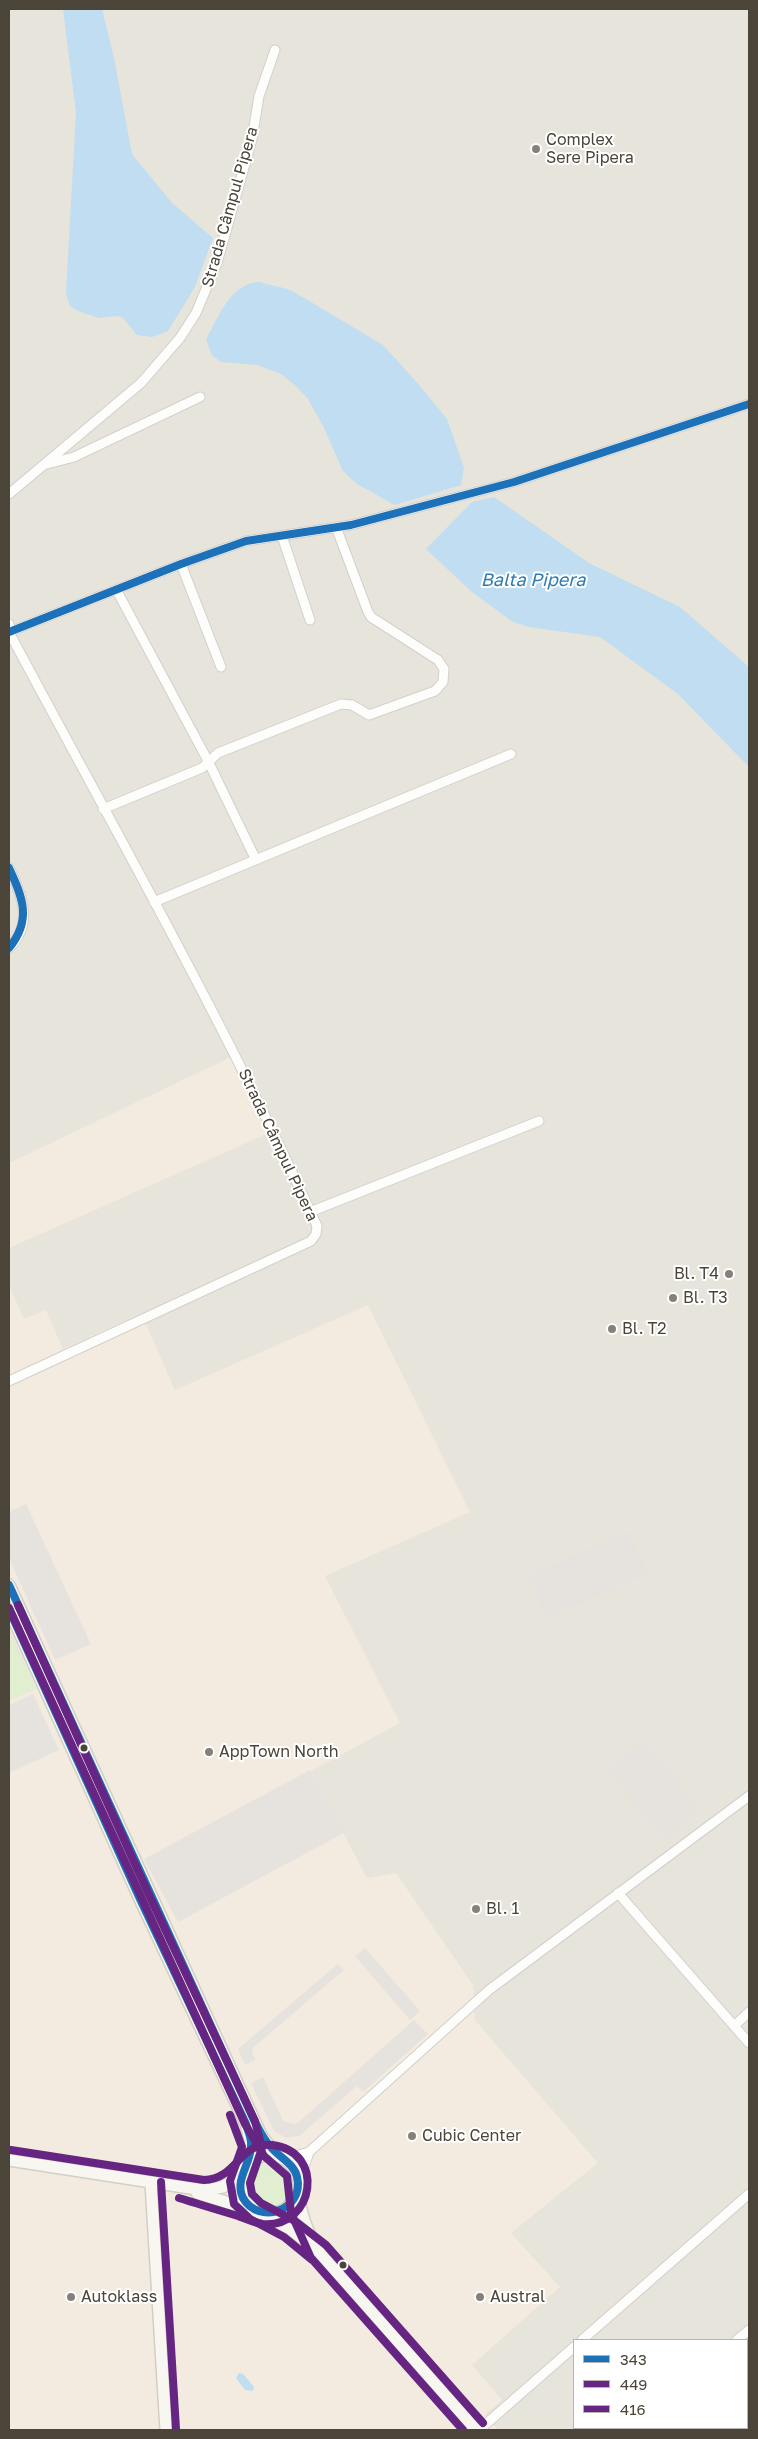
<!DOCTYPE html>
<meta charset="utf-8">
<style>
body{margin:0}
#map{position:relative;width:758px;height:2439px;overflow:hidden;background:#f4f2ee;font-family:"Golos Text",sans-serif}
canvas{display:block}
.frame{position:absolute;inset:0;border:10px solid #4b4439;pointer-events:none}
.legend{position:absolute;left:573px;top:2339px;width:175px;height:90px;box-sizing:border-box;background:#fff;border:1px solid #b7b4b0;margin:0;padding:6px 9px;list-style:none;font-size:15px;color:#4b4439}
.legend li{display:flex;align-items:center;gap:10px;height:25px}
.legend b{width:25px;border:1px solid #b7b4b0}
</style>
<div id="map">
<canvas width="758" height="2439"></canvas>
<div class="frame"></div>
<ul class="legend">
<li><b style="height:6px;background:#1d71b8"></b>343</li>
<li><b style="height:6px;background:#662483"></b>449</li>
<li><b style="height:6px;background:#662483"></b>416</li>
</ul>
</div>
<script>
const ctx = document.querySelector('canvas').getContext('2d');
ctx.lineJoin = 'round';
function fill(path, color) { ctx.fillStyle = color; ctx.fill(path, 'evenodd'); }
function trace(path, color, width, dash) { ctx.strokeStyle = color; ctx.lineWidth = width; ctx.lineCap = dash ? 'butt' : 'round'; ctx.setLineDash(dash || []); ctx.stroke(path); }
function drawText(font, color, halo, rows, align = 'center') {
  ctx.font = font + ' "Golos Text",sans-serif'; ctx.lineWidth = 4; ctx.setLineDash([]); ctx.textBaseline = 'middle'; ctx.strokeStyle = halo; ctx.fillStyle = color; for (const [text, x, y, turn = 0] of rows) {
    ctx.save(); ctx.translate(x, y); ctx.rotate((+turn || 0) * Math.PI / 180); ctx.textAlign = isNaN(turn) ? turn : align; if (halo) ctx.strokeText(text, 0, 0); ctx.fillText(text, 0, 0); ctx.restore();
  }
}
fill(new Path2D(`
 M9,9H749V2430H9ZM574,2340H747V2428H574Z`), '#e7e4dc');
fill(new Path2D(`
 M231,1057L271,1132L9,1248V1163Z
 M9,1285L24,1319L46,1310L63,1349L141,1313L175,1390L368,1305L470,1512L325,1576L400,1723L311,1771L367,1878L396,1873L473,1985L475,2020L598,2163L511,2233L560,2287L472,2365L502,2400L485,2415L498,2430H9V1701L36,1688L9,1629Z`), '#f3ebdf');
fill(new Path2D(`
 M9,1633L36,1688L9,1701Z
 M247 2185a22 22 0 1 1 44 0a22 22 0 1 1-44 0Z`), '#e1eecf');
fill(new Path2D(`
 M26,1504L91,1644L55,1660L9,1558V1512Z
 M629,1531L648,1574L547,1618L528,1575Z
 M33,1694L59,1750L9,1773V1705Z
 M643,1741L701,1810L666,1840L608,1772Z
 M310,1770L344,1833L178,1922L144,1859Z
 M365,1948L420,2011L410,2020L355,1956Z
 M338,1964L344,1970L254,2047L252,2051L255,2060L245,2065L238,2049Z
 M414,2020L428,2034L363,2092L357,2086L299,2136L286,2138L274,2131L251,2083L263,2077L283,2121L294,2124L300,2121Z`), '#e6e3df');
fill(new Path2D(`
 M63,9H102L114,58L132,154L172,203L213,238L195,287L168,331L152,337L137,335L123,318L118,316L99,318L78,311L70,306L66,293L76,112Z
 M260,282C272,287 283,286 294,292L383,345L420,386L447,419L464,468L461,485L395,505L357,484L343,471L323,426L308,399L296,386L281,374L258,365L222,362L212,356L206,339C219,317 230,283 260,282Z
 M494,497L589,563L680,607L749,667V767L678,694L600,637L529,627L513,622L472,592L426,549L472,502Z
 M239,2373L243,2374L254,2387L253,2391L245,2390L236,2378Z`), '#c0ddf1');
const street = new Path2D(`
 M47,464L74,457L200,397
 M9,494L141,383L180,338L196,313L217,263L252,139L259,96L275,50
 M282,536L310,620
 M181,564L221,667
 M117,591L208,761L256,860
 M9,624V632C114,829 225,1023 317,1226L316,1234L311,1241L9,1381
 M9,632L181,564L246,541L351,525L514,482L749,404
 M103,809L202,768L218,753L341,704L352,705L369,715L435,691L443,682L444,669L438,660L371,617L368,612L336,527
 M9,868C22,895 34,924 9,948
 M154,902L511,754
 M310,1212L539,1121
 M618,1893L749,2043
 M734,2026L749,2012
 M285,2159L309,2152L489,1990L749,1796
 M299,2182L309,2152
 M582,2340L749,2194
 M737,2340L749,2330
 M479,2430L574,2347
 M634,2430L637,2428`);
const secondary = new Path2D(`
 M9,1585L254,2120L262,2137L278,2156
 M9,1609L140,1899L246,2124L252,2148L240,2182L243,2199L255,2211L290,2229L319,2252L476,2430
 M9,2160L203,2190L223,2187L242,2173
 M248,2162C265,2151 289,2153 297,2174C301,2185 298,2198 301,2209C304,2222 309,2235 316,2246
 M151,2183L166,2430
 M197,2193L251,2210
 M264,2214C281,2215 291,2207 298,2193`);
trace(street, '#d2d0cb', 11);
trace(secondary, '#d3cfc5', 14);
trace(street, '#fdfdfc', 9);
trace(secondary, '#f7f6f1', 11);
trace(new Path2D(`
 M9,632L181,564L246,541L351,525L514,482L749,404
 M9,868C23,898 32,920 9,948
 M9,1585L254,2120C259,2129 263,2139 270,2146C278,2157 294,2163 297,2177C305,2210 259,2226 243,2198C234,2180 251,2164 251,2146C252,2139 248,2131 246,2124L140,1899L9,1609`), '#1d71b8', 8);
trace(new Path2D(`
 M9,1608L245,2124L264,2156L287,2176L291,2213L311,2258L463,2430
 M230,2115L242,2147L230,2181L234,2204L250,2219L284,2237L312,2260`), '#662483', 8);
trace(new Path2D(`
 M18,1605L149,1895L255,2121L262,2148L250,2183L252,2194L261,2203L295,2221L326,2245L483,2423
 M11,2150L204,2180C238,2179 238,2142 272,2145C326,2151 315,2228 263,2224C255,2223 246,2219 238,2216C218,2210 198,2204 179,2198
 M161,2182L176,2429`), '#662483', 8);
for (const [x, y, r, color] of [
 [536,149,5,"#868178"],
 [729,1274,5,"#868178"],
 [673,1298,5,"#868178"],
 [612,1329,5,"#868178"],
 [84,1748,4.5,"#4b4439"],
 [209,1752,5,"#868178"],
 [476,1909,5,"#868178"],
 [412,2136,5,"#868178"],
 [343,2265,4.5,"#4b4439"],
 [71,2297,5,"#868178"],
 [480,2297,5,"#868178"]
]) { const dot = new Path2D(); dot.arc(x, y, r, 0, 2 * Math.PI); ctx.fillStyle = color; ctx.fill(dot); trace(dot, '#fff', 2); }
drawText('16px', '#4b4439', '#fff', [
 ["Complex",546,140],
 ["Sere Pipera",546,158],
 ["Bl. T4",719,1274,"right"],
 ["Bl. T3",683,1298],
 ["Bl. T2",622,1329],
 ["AppTown North",219,1752],
 ["Bl. 1",486,1909],
 ["Cubic Center",422,2136],
 ["Autoklass",81,2297],
 ["Austral",490,2297]
], 'left');
drawText('16px', '#4b4439', '#fff', [
 ["Strada Câmpul Pipera",230,207,-74],
 ["Strada Câmpul Pipera",278,1145,65]
]);
drawText('italic 18px', '#2e7ab2', '#fff', [
 ["Balta Pipera",533,580]
]);
</script>
